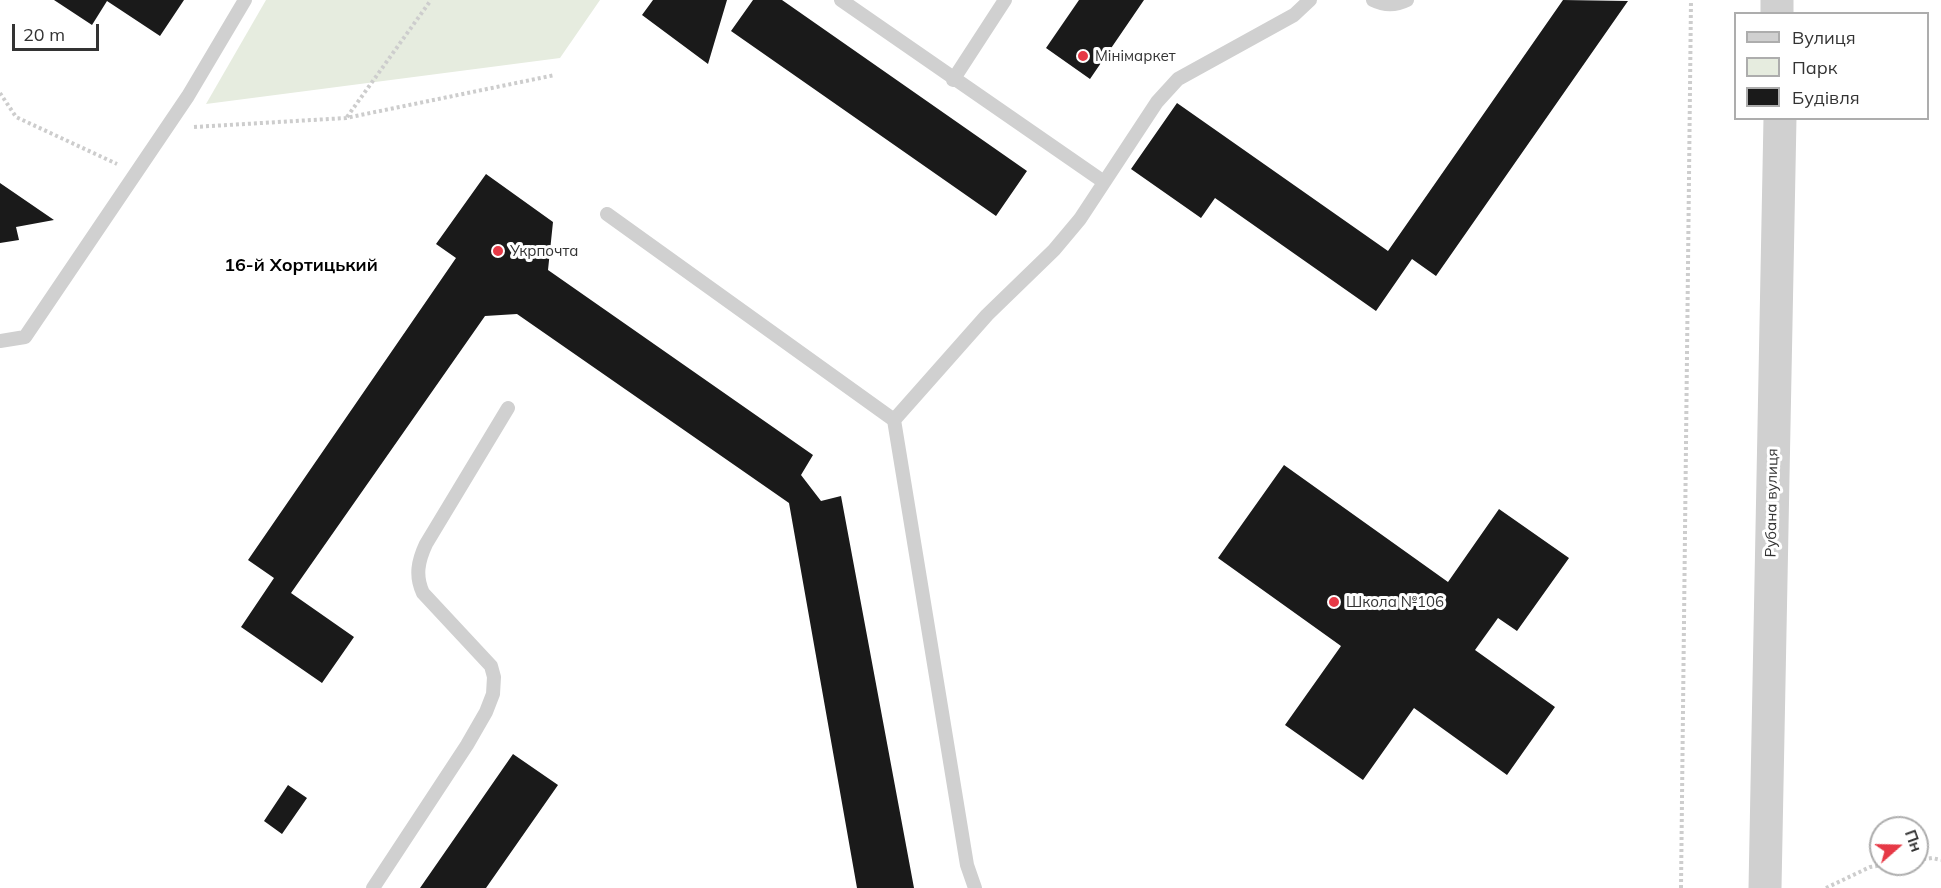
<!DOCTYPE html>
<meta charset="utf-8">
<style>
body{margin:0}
#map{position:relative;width:1941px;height:888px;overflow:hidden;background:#fff;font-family:Mulish,sans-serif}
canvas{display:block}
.legend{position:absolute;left:1734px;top:12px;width:195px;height:108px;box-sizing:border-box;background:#fff;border:2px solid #adadad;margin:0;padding:8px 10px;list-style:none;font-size:18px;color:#333}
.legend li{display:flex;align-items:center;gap:12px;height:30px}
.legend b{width:30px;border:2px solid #adadad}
.north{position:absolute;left:1869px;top:816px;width:60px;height:60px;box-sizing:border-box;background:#fff;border:2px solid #adadad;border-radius:50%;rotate:70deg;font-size:16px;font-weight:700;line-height:24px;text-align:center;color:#333}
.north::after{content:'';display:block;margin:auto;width:21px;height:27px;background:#e63946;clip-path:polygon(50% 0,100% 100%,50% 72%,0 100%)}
.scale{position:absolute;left:12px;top:24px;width:87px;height:27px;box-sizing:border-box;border:3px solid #333;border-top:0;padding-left:8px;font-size:18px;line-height:21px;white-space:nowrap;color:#333;-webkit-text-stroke:4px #fff;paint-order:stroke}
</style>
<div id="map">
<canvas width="1941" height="888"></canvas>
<ul class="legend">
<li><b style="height:8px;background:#d0d0d0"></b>Вулиця</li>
<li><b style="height:16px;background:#e6ecdf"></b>Парк</li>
<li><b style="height:16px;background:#1a1a1a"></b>Будівля</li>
</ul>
<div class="north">Пн</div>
<div class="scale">20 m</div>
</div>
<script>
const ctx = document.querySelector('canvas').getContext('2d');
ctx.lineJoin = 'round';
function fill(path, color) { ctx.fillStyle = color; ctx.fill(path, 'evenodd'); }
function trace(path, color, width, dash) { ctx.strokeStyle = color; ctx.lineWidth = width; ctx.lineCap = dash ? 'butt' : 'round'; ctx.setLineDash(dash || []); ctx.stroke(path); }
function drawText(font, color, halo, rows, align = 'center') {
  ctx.font = font + ' Mulish,sans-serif'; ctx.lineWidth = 6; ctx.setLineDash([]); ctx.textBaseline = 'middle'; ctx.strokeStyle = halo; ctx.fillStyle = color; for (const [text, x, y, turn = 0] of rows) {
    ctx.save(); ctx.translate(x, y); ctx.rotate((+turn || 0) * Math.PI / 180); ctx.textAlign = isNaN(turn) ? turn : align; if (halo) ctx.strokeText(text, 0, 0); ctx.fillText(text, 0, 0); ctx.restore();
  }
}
fill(new Path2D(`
 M266,0H600L560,58L206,104Z`), '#e6ecdf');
fill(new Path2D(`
 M54,0H184L160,36L107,1L92,25Z
 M653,0H727L708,64L642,15Z
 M753,0H782L1027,171L996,216L731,31Z
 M1079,0H1144L1090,79L1046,48Z
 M1563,0L1628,1L1436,276L1412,259L1376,311L1215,198L1201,218L1131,169L1177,103L1388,251Z
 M486,174L553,222L548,270L813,455L801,475L821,501L841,496L914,888H857L789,503L517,314L485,316L291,593L354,637L322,683L241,627L274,578L248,560L456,258L436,244Z
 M0,183L54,220L16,227L19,240L0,243Z
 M1284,465L1448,582L1499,509L1569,558L1517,631L1498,618L1475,650L1555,707L1507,775L1414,708L1363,780L1285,725L1341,646L1218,558Z
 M513,754L558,785L486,888H420Z
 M288,785L307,798L282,834L264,821Z`), '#1a1a1a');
trace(new Path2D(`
 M0,93L16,117L117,164
 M347,117L431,0
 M194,127L346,118L555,75
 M1917,860L1932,858L1941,860
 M1681,888L1691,0
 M1826,888L1870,867L1890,864`), '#cdcdcd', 4, [3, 3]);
trace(new Path2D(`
 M841,0L1104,182
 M1373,0C1385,6 1395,6 1407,0
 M953,80L1005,0
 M607,214L894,420L967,865L975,888
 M0,341L25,337L188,96L245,0
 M894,420L987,315L1054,250L1080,219L1157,102L1178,79L1294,15L1310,0
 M373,888L467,745L486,712L493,694L494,677L491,666L423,593C415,576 418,561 426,544L508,408`), '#d0d0d0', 14);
trace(new Path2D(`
 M1777,0V14
 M1765,888L1780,118`), '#d0d0d0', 33);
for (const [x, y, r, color] of [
 [1083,56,6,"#e63946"],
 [498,251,6,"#e63946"],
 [1334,602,6,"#e63946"]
]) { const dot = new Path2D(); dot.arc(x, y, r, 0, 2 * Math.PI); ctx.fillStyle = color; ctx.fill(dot); trace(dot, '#fff', 2); }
drawText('15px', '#333', '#fff', [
 ["Мiнiмаркет",1095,56],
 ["Укрпочта",510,251],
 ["Школа №106",1346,602]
], 'left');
drawText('15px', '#333', '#fff', [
 ["Рубана вулиця",1772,503,-89]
]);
drawText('bold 18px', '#000', '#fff', [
 ["16-й Хортицький",301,266]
]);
</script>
